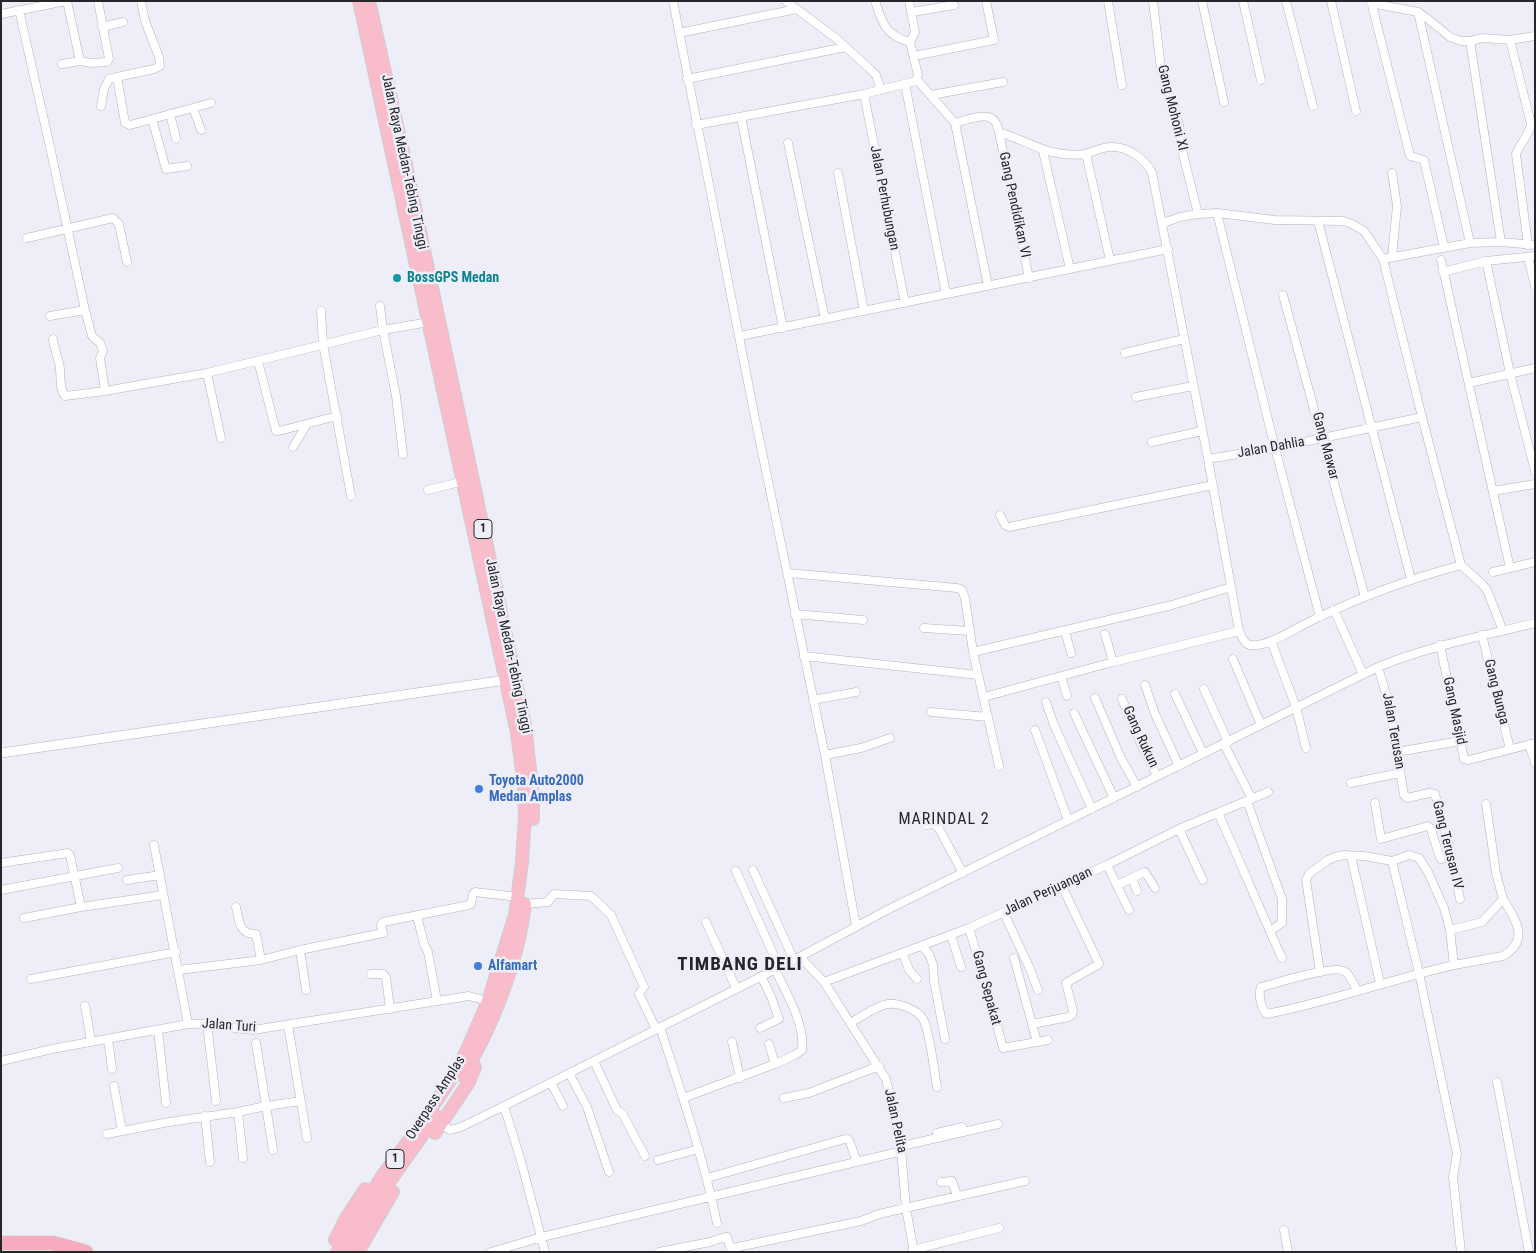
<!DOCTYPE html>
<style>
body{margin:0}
#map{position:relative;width:1536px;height:1253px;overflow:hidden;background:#eeeef9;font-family:"Roboto Condensed",sans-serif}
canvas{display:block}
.frame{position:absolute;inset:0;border:2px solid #26262a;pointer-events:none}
</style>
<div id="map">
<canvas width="1536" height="1253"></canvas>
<div class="frame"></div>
</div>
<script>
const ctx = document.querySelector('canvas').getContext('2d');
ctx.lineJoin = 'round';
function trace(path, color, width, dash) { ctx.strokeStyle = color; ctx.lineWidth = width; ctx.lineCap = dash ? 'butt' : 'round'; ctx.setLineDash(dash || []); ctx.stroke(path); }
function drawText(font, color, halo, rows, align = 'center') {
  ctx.font = font + ' "Roboto Condensed",sans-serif'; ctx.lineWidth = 5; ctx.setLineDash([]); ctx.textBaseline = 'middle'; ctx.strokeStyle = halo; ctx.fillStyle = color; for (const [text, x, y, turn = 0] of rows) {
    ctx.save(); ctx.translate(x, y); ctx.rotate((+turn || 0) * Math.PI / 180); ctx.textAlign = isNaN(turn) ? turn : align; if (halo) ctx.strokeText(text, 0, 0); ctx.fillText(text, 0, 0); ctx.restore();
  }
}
const minor = new Path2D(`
 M67,1L80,61L92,63L107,62L109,59L98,1
 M141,1L145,21L159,57L160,66L154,69L117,77L125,123L130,125L211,103
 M673,1L756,423L825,755L856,926
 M786,1L837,39L871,70L876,75L881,90
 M875,1C882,23 886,36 910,42
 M1108,1L1122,85
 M1153,1L1161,69L1179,125L1183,154L1198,214
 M1202,1L1224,102
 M1243,1L1261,80
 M1286,1L1313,106
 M1331,1L1356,111
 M1371,1L1410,156L1424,160L1444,247
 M1371,3L1418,12L1428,19L1450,37L1461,41H1470L1483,38L1510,40L1535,36
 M19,10L50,147L85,310L92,336L100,343L103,351L100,358L105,391
 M912,12L954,5
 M1418,12L1470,243
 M1,14L66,1
 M102,27L123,22
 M679,33L797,9
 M1510,40L1531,124C1529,136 1520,143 1516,154L1528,245
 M1470,41L1501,242
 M914,56L994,40L986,1
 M62,64L80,61
 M687,79L846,47
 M917,80L955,123L988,286
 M905,84L946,294
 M864,94L905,303
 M931,95L1003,82
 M101,106L104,89L109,79L117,77
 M193,108L201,130
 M170,114L176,138
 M741,117L783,328
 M152,119L166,169L187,166
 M955,123C964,121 982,113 991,118C996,120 998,127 999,132L1029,278
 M696,125L864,94L916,81L918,75L910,42L915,32L909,1
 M999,132C1033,143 1048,158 1086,154L1110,260
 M788,143L825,319
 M1043,151L1070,269
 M1086,154C1094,151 1104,146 1113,147C1129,147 1146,160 1152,173L1208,459L1239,631C1242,636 1244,644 1250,645C1264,648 1291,631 1303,625C1354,599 1406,580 1461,565L1422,417L1383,259L1364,231L1352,224L1343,221L1275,220L1217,213L1198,214L1180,217L1163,223
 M838,173L864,311
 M1392,173L1397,206L1392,257
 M1217,213L1275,448L1320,617
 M1318,221L1411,579
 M27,238L113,218L119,224L127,262
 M1528,257L1535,286
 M1383,259L1470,243L1501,242L1535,245
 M1441,260L1510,568
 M1486,261L1510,373L1535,471
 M1443,272L1486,261L1535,256
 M1283,295L1365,597
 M380,306L383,330L396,396L403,454
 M321,311L323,344L351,496
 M50,316L85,310
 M740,336L1168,249
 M53,339C54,348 57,355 59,363C62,374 58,388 65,396L105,391L207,373L383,330L429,322
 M1125,353L1184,339
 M258,361L276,431H279L337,416
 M207,373L221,438
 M1469,383L1535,368
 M1136,397L1193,386
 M1152,442L1202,431
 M293,447L307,424
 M1208,459L1275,448L1422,417
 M428,490L464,481
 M1493,491L1535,484
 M1000,515L1005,525L1009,527L1213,485
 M1461,565L1482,584L1487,590L1503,631
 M1493,572L1535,562
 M788,573L957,588L962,590L965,598L973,652L999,766
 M1334,610L1363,674
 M795,614L863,620
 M924,628L969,631
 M1065,631L1071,653
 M1105,634L1113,662
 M1482,635L1510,749
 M1271,641L1296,707L1306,748
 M1440,645L1464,759L1469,760L1535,743
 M973,652L1172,605L1231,587
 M804,656L978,675
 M1233,659L1261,725
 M1378,667L1389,704L1404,795L1407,798L1429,793L1435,794L1449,845L1460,899
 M1061,676L1067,696
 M1145,685L1155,714L1179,766
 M1204,689L1228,742
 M1175,694L1203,753
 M984,697L1113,662L1239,631
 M1095,698L1121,758L1137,787
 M1122,699L1140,742L1157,776
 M813,700L856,692
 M1046,702L1054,725L1092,809
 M931,712L988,717
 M1074,713L1114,798
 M1035,730L1068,820
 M1224,744L1252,799
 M1529,744L1535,763
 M1397,752L1460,741
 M825,755L861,748L890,738
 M1351,783L1400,773
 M1247,801L1282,899V923L1270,931
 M1375,803L1381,839L1428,826L1431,829L1440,858L1441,859L1451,857
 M1218,813C1240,861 1260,910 1282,958
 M926,825L934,824L938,827L963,873
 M1179,829L1203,880
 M154,845L188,1024
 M1351,856L1380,983
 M1392,861L1419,973L1457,1154L1453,1177L1461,1252
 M1,863L68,853L70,855L81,907
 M1107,865L1129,910
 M753,870L794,960
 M736,871L779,967
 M1132,878L1137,891
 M127,880L160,875
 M1117,885L1145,872L1155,888
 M1,890L118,868
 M525,904L548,902L554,894L591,896L611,915L644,987L639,994L656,1029
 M236,907C239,920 239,935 256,934L261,960
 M1004,913L1030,969L1038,990
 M417,916L424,944L428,952L437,1001
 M24,918L81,907L163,895
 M706,922L736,988
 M969,928L987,988L1003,1048L1048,1040
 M1450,930L1482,922L1503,899L1496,873L1486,804
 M951,935L961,967
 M922,946L929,954L933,965L934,981L945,1039
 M300,950L306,990
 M903,954L909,970L917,979
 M800,957L824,982L886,1079L900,1137L906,1208L914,1252
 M1014,958L1037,1042
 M1454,965L1503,956C1530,940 1516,920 1503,899
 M179,970L261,960L300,950L378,934L383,933L381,925L383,922L469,905L471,904L473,894L475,892L518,897
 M1320,972L1306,880L1309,874L1328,860L1335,857L1344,855L1364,856L1392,861L1409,855L1419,858L1428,872L1444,908L1450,930L1454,965C1392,979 1330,1002 1267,1014C1261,1010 1258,994 1261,987L1266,986C1278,982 1336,965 1344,971C1350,974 1354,985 1357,990
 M371,974H383L386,977L390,1009
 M31,979L176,952
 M824,982L969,928L1107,865L1179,829L1268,792
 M85,1006L91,1041
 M207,1023L216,1101
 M850,1023C860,1018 877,1005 888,1004C899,1003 917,1009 923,1019C930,1031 934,1071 937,1087
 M1032,1024L1069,1017L1072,1015L1073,1011L1066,983L1099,964L1062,886
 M288,1025L307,1138
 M660,1027C681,1092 703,1156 717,1223
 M760,1028L779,1019L772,999L761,976
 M158,1030L166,1103
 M108,1039L112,1069
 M732,1042L740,1078
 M256,1043L273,1150
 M769,1044L775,1064
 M1,1061L52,1049L188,1024C211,1022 231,1029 253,1030L469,996L488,1001
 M594,1061L617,1110L622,1113L645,1156
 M569,1073L587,1107L609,1172
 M1497,1082L1529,1252
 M551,1083L563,1106
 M114,1086L122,1131
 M683,1098L775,1064L795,1055L802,1050C805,1023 786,993 775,969
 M784,1098L809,1093L879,1066
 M504,1106L521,1161L545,1252
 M238,1112L243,1158
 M205,1116L210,1162
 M441,1124L450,1130L461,1127L504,1106L794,960L889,909L1378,667C1429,646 1482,636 1535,623
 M937,1133L962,1127
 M107,1134L169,1122L238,1112L266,1106L301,1101
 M902,1146L998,1124
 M658,1160L699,1149
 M707,1178L845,1139L849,1140L857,1162
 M941,1182L952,1181L957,1196
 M1284,1230L1288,1252
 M913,1250L999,1228
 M491,1252L542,1237L902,1151
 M659,1252L710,1242L725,1237H727L730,1247L733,1248L861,1221L879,1214L1025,1181`);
const tertiary = new Path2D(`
 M1,753L506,680`);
const trunk = new Path2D(`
 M369,1L406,165L525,725L533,796V819
 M462,1076C492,1030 519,958 525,904
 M435,1133L469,1082L475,1067
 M335,1240L346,1218L365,1189
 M337,1252L382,1176L416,1131L457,1070L469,1045L488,1001L515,915L522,862L525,816L524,786L517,733L359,1
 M347,1252L390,1181L436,1116
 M358,1252L393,1192`);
const motorway = new Path2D(`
 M1,1243H53L86,1252`);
trace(minor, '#b1b2bc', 9);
trace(tertiary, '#b1b2bc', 10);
trace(trunk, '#cfcfd0', 14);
trace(motorway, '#cfcfd0', 15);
trace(minor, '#fff', 8);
trace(tertiary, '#fff', 9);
trace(trunk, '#f8bccb', 12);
trace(motorway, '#f7abbe', 14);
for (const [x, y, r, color] of [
 [397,278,5,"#0f9aa8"],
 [479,789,5,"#3f7fe0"],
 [478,966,5,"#3f7fe0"]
]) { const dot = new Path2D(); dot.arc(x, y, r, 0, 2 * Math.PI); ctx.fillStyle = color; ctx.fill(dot); trace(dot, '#eeeef9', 2); }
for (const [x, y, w] of [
 [483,529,18],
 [395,1159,18]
]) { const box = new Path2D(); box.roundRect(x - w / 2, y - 9.5, w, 19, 4); ctx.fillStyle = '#eeeef9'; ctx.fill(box); trace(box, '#26262a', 1); }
drawText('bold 12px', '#26262a', null, [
 ["1",483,529],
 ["1",395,1159]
]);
drawText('14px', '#26262a', '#eeeef9', [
 ["Gang Mohoni XI",1172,108,76],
 ["Jalan Raya Medan-Tebing Tinggi",404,162,78],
 ["Jalan Perhubungan",884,198,79],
 ["Gang Pendidikan VI",1014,205,78],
 ["Gang Mawar",1325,446,75],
 ["Jalan Dahlia",1271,448,-10],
 ["Jalan Raya Medan-Tebing Tinggi",508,646,78],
 ["Gang Bunga",1496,692,76],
 ["Gang Masjid",1454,711,78],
 ["Jalan Terusan",1393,731,80],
 ["Gang Rukun",1140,737,65],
 ["Gang Terusan IV",1447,845,76],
 ["Jalan Perjuangan",1048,892,-25],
 ["Gang Sepakat",986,988,75],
 ["Jalan Turi",229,1026,4],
 ["Overpass Amplas",436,1098,-57],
 ["Jalan Pelita",895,1121,78]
]);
drawText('bold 14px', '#0d838f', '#eeeef9', [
 ["BossGPS Medan",407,278]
], 'left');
drawText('bold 14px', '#366cbe', '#eeeef9', [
 ["Toyota Auto2000",489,781],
 ["Medan Amplas",489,797],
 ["Alfamart",488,966]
], 'left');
ctx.letterSpacing = '1px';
drawText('16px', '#26262a', '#eeeef9', [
 ["MARINDAL 2",944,820]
]);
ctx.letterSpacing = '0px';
ctx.letterSpacing = '1px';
drawText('bold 19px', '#26262a', '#eeeef9', [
 ["TIMBANG DELI",740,965]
]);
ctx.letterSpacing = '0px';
</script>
